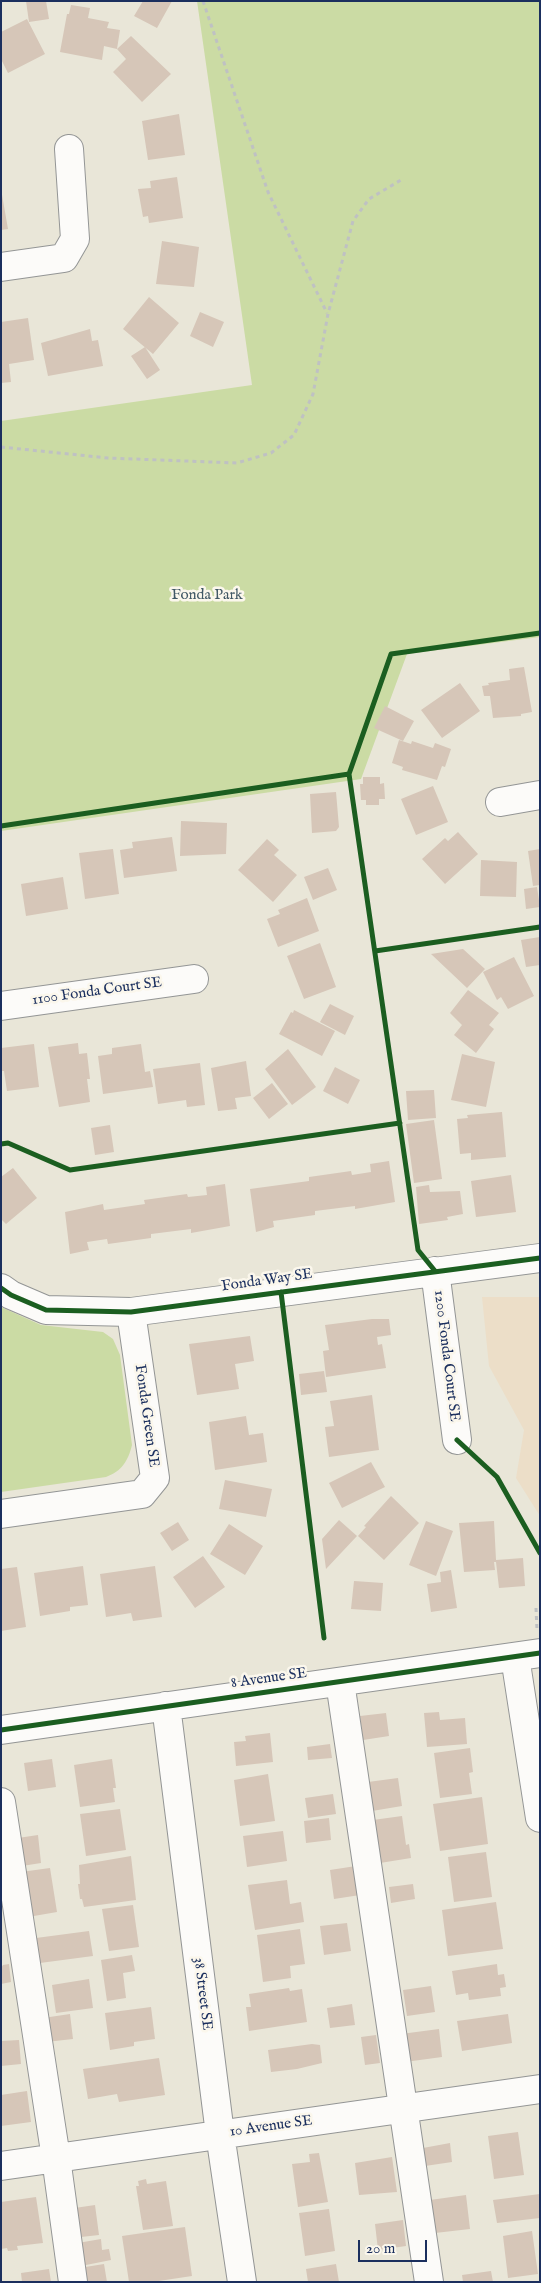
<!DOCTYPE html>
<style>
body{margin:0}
#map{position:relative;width:541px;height:2283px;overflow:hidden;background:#e9e6d8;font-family:"IM FELL English",serif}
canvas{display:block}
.frame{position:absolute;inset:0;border:2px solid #1b2f5e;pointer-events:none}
.scale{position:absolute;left:358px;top:2240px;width:69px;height:22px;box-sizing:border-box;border:2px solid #1b2f5e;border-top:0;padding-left:6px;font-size:15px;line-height:18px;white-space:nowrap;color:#1b2f5e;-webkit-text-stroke:4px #fbf7ec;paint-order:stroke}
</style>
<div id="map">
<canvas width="541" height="2283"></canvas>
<div class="frame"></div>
<div class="scale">20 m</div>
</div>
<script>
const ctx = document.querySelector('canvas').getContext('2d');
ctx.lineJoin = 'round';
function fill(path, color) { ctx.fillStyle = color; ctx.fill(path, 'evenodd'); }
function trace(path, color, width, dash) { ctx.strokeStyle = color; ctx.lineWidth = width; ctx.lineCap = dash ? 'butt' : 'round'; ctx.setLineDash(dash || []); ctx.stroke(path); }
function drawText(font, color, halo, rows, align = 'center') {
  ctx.font = font + ' "IM FELL English",serif'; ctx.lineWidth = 5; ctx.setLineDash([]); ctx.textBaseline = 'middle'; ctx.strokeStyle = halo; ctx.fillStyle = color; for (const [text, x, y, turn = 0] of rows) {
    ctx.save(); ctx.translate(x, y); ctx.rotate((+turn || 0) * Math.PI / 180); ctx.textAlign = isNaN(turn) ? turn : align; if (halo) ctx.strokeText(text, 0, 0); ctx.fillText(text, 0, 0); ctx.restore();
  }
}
fill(new Path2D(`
 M482,1297H540V1516L516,1478L524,1430L489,1366Z`), '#ecdec8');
fill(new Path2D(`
 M197,1H540V637L407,654L361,779L1,831V421L252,385Z
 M1,1307L41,1325L103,1332L113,1339L120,1355L132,1445C128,1461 122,1471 106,1477L1,1492Z`), '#cbdba4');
fill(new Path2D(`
 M26,1H46L49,19L29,22Z
 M143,1H172L157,28L134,16Z
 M71,5L90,8L88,18L109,22L107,28L120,30L117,49L104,46L102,60L60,52L67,14H69Z
 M27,19L45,54L8,73L1,59V32Z
 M131,36L171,74L142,102L113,72L126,59L117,49Z
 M179,114L185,155L148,160L142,121Z
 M177,177L183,218L149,223L148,216L143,217L138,189L151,188L150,181Z
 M1,189L8,229L1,230Z
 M162,241L199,247L194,287L156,284Z
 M149,297L179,323L153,354L123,329Z
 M200,312L224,322L213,347L190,336Z
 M28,318L34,360L9,364L11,382L1,383V322Z
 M90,329L92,341L98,340L103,366L48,376L41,343Z
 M145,347L160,370L147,379L131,356Z
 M524,667L532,712L521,714V716L493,718L490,696H484L482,686L489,685L488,683L510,680L509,669Z
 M460,683L480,711L442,738L421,710Z
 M385,706L414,721L403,741L374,728Z
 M399,740L411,744L412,741L433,748L435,743L451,749L445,767L442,766L437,780L402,770L403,767L392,763Z
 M363,777H380V784L384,783L385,799H379V805H366V800H361L360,784H363Z
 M433,786L448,822L416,835L401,799Z
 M336,792L339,827L336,831L312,833L310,794Z
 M181,821L227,823L226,854L180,856Z
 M458,832L478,854L445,884L422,859L445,838L448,841Z
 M172,837L177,871L124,878L120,850L133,848L132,842Z
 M267,839L279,850L274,855L297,875L273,902L238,870Z
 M113,849L119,894L85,899L79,853Z
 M540,849V885L533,886L528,851Z
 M481,860L517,862L516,897L480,896Z
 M328,868L337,890L313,900L304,877Z
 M63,877L68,909L26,916L21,884Z
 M537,887L540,907L526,909L524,889Z
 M307,898L319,931L278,947L267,919L280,914L278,910Z
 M540,937V965L526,967L521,940Z
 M320,943L336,987L304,999L287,956Z
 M463,949L485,969L467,988L431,954Z
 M514,957L534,996L508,1009L501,997L497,1000L483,972Z
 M468,990L499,1013L489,1025L494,1029L476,1053L454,1035L462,1025L450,1013Z
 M330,1004L354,1016L345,1035L320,1022Z
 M294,1010L335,1031L322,1056L279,1034L291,1012L293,1013Z
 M78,1043L79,1054L87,1053L90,1079H87L90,1102L59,1107L48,1047Z
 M34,1044L39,1087L7,1091L4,1071H1V1048Z
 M141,1044L145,1072L150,1071L153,1087L103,1094L98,1056L112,1054V1048Z
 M288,1049L316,1087L292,1105L265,1069Z
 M462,1054L495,1062L486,1107L451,1100Z
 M246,1061L251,1096L235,1098L237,1109L218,1111L211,1068Z
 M200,1063L205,1105L187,1107L186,1100L158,1104L153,1069Z
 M335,1067L360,1080L348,1104L323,1091Z
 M272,1083L288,1104L269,1119L253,1098Z
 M434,1090L436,1118L408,1120L406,1091Z
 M502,1112L506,1157L471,1160V1153L460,1154L457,1119L468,1118L467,1115Z
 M434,1120L442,1179L414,1183L406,1124Z
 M110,1125L114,1152L95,1155L91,1128Z
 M389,1161L395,1202L355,1209V1206L315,1211V1215L273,1221L274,1227L256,1232L250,1189L309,1181V1177L351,1171L352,1175L371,1172L370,1164Z
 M13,1168L37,1198L6,1224L1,1219V1177Z
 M511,1175L516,1212L476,1217L471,1181Z
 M225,1184L230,1226L191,1233V1229L151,1234V1238L108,1244L107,1239L87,1242L89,1250L70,1254L65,1212L103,1204L104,1210L145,1204L144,1200L187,1194L188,1197L207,1195L206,1187Z
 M429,1185L430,1192L460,1191L463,1214L447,1217L448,1220L419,1224L416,1187Z
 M372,1319H389L391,1335L377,1337L378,1345L382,1344L386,1368L326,1377L323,1351L329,1350L325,1325Z
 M250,1336L254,1361L235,1364L239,1389L197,1395L189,1344Z
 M324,1371L327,1392L301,1395L299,1374Z
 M372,1395L379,1450L329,1457L325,1427L334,1426L330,1401Z
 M246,1416L249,1435L263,1433L267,1462L215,1470L209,1422Z
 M371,1462L385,1487L342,1508L329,1483Z
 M225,1480L272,1489L266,1517L219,1509Z
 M391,1496L419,1523L384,1560L358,1536L366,1527L364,1526Z
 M339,1520L357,1536L326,1569L322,1539Z
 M426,1521L453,1531L436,1576L409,1565Z
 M494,1521L496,1560L523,1558L525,1586L499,1588L496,1562H494L495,1570L464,1572L459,1523Z
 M178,1522L189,1540L172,1551L160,1533Z
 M229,1524L263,1546L245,1575L210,1554Z
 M203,1556L225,1587L195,1608L173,1577Z
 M83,1566L88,1605L70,1607V1611L40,1616L34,1573Z
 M155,1566L162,1617L133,1621L131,1613L106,1617L100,1574Z
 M17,1567L26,1627L1,1631V1569Z
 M451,1570L457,1608L431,1612L427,1584L441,1582L440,1572Z
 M354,1581L383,1583L381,1611L351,1609Z
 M439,1712L440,1720L465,1718L467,1744L427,1747L424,1713Z
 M386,1713L389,1736L363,1740L360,1716Z
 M270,1733L273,1762L236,1766L234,1742L246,1741L245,1736Z
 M330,1744L332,1758L308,1760L307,1747Z
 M470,1748L473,1772L469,1773L472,1794L440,1798L434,1753Z
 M52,1759L56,1787L28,1791L24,1763Z
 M112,1759L116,1788H113L115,1802L80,1807L74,1765Z
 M268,1774L275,1821L240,1826L234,1780Z
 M398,1778L402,1806L372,1811L368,1782Z
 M333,1794L336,1814L308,1818L305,1798Z
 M482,1797L488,1844L440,1851L433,1804Z
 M120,1809L126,1850L86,1856L80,1814Z
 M402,1816L406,1845L409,1844L411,1858L380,1863L373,1820Z
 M329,1818L331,1840L306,1843L304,1821Z
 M283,1831L287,1861L247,1867L243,1836Z
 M38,1835L41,1863L22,1866L18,1838Z
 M486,1852L492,1897L454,1902L448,1857Z
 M131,1856L136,1900L84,1907L82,1899H80L78,1884H80L79,1865Z
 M356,1866L360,1895L334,1899L330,1870Z
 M50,1868L57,1912L28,1917L21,1872Z
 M287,1880L290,1904L301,1902L304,1922L255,1930L248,1885Z
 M413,1884L415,1899L391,1903L389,1887Z
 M496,1902L503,1949L448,1956L442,1910Z
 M133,1905L139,1947L109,1951L102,1909Z
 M347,1923L351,1951L324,1955L320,1926Z
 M300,1929L305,1964L290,1966L291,1978L263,1982L257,1935Z
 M89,1931L93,1956L40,1963L36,1938Z
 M132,1955L135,1971L123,1973L126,1998L107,2001L101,1960Z
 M9,1964L11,1982L1,1984V1968L3,1965Z
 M497,1964L498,1975L504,1974L506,1987L500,1988L501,1996L469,2000L468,1993L456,1995L452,1971Z
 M89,1979L93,2008L56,2013L52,1985Z
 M431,1986L435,2012L407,2016L403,1990Z
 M289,1988L290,1991L302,1989L307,2022L249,2031L246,2007H251L249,1994Z
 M352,2004L355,2025L330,2028L327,2008Z
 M151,2007L155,2039L134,2042V2046L110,2050L105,2013Z
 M70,2014L73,2039L46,2042L43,2018Z
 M508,2014L512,2043L462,2051L457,2021Z
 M439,2029L442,2057L405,2062L401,2034Z
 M376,2035L380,2063L365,2065L361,2037Z
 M19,2040L21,2064L1,2066V2041Z
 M312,2044L320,2045L322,2063L297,2069L271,2072L268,2050Z
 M159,2058L165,2095L119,2102L117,2094L88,2099L83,2069Z
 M27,2091L31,2122L1,2126V2095Z
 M518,2132L524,2175L494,2179L488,2136Z
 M450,2143L452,2162L425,2166L423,2148Z
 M319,2153L328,2202L298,2207L292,2164L310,2162L309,2154Z
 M392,2157L397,2192L359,2195L355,2163Z
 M146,2179L147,2184L166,2181L173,2226L143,2230L136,2186H139L138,2181Z
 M540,2194V2218L497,2223L493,2200Z
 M466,2195L470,2229L435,2233L430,2200Z
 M36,2197L43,2243L17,2246L18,2250L8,2251L7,2248L1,2249V2202Z
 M95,2205L99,2235L72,2238L68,2209Z
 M329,2209L335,2251L305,2256L299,2213Z
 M403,2220L406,2246L378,2250L375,2224Z
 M185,2227L192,2276L152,2282H129L122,2236Z
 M532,2231L538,2274L508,2278L503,2236Z
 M101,2239L102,2250L109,2249L111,2260L76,2267L72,2244Z
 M104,2264L107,2282H81L79,2268Z
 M336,2264L339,2282H308L306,2269Z
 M49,2269L51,2282H22L21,2273Z
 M491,2271L493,2282H463L462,2275Z`), '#d6c6b8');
const minor = new Path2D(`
 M1,267L64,258L75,239L69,149
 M500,802L540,795
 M1,1006L194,979
 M435,1271L457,1440
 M1,1288L11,1295L46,1310L131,1312L540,1258
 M1,1514L142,1494L155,1478L131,1312
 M515,1657L540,1818
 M340,1682L429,2282
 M166,1706L220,2134L242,2282
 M1,1730L540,1653
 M1,1802L56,2158L73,2282
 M1,2166L540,2089`);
trace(minor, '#939595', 30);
trace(new Path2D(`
 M203,1L268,192L327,313
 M1,447L108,458L237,463L271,453L294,435L313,394L328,314L353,221L369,199L401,180
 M349,774L391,654L540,633
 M1,826L349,774L418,1248
 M375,951L540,927
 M1,1144L8,1143L70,1170L400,1123
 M284,1316L324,1638
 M475,1457L497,1477L540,1553
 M536,1608L537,1630`), '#bfc1c3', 3, [4, 4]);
trace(minor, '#fcfbf9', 28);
trace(new Path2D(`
 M349,774L391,654L540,633
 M1,826L349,774L418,1250L435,1271
 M375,951L540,927
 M1,1144L8,1143L70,1170L400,1123
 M1,1288L11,1295L46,1310L131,1312L540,1258
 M281,1292L324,1638
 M457,1440L497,1477L540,1553
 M1,1730L540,1653`), '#1b5e20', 5);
drawText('15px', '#415865', '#fbf7ec', [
 ["Fonda Park",207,596]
]);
drawText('15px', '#1b2f5e', '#fbf7ec', [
 ["1100 Fonda Court SE",97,992,-8],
 ["Fonda Way SE",267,1281,-8],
 ["1200 Fonda Court SE",446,1356,83],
 ["Fonda Green SE",146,1416,82],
 ["8 Avenue SE",269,1679,-8],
 ["38 Street SE",202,1994,83],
 ["10 Avenue SE",271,2127,-8]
]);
</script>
